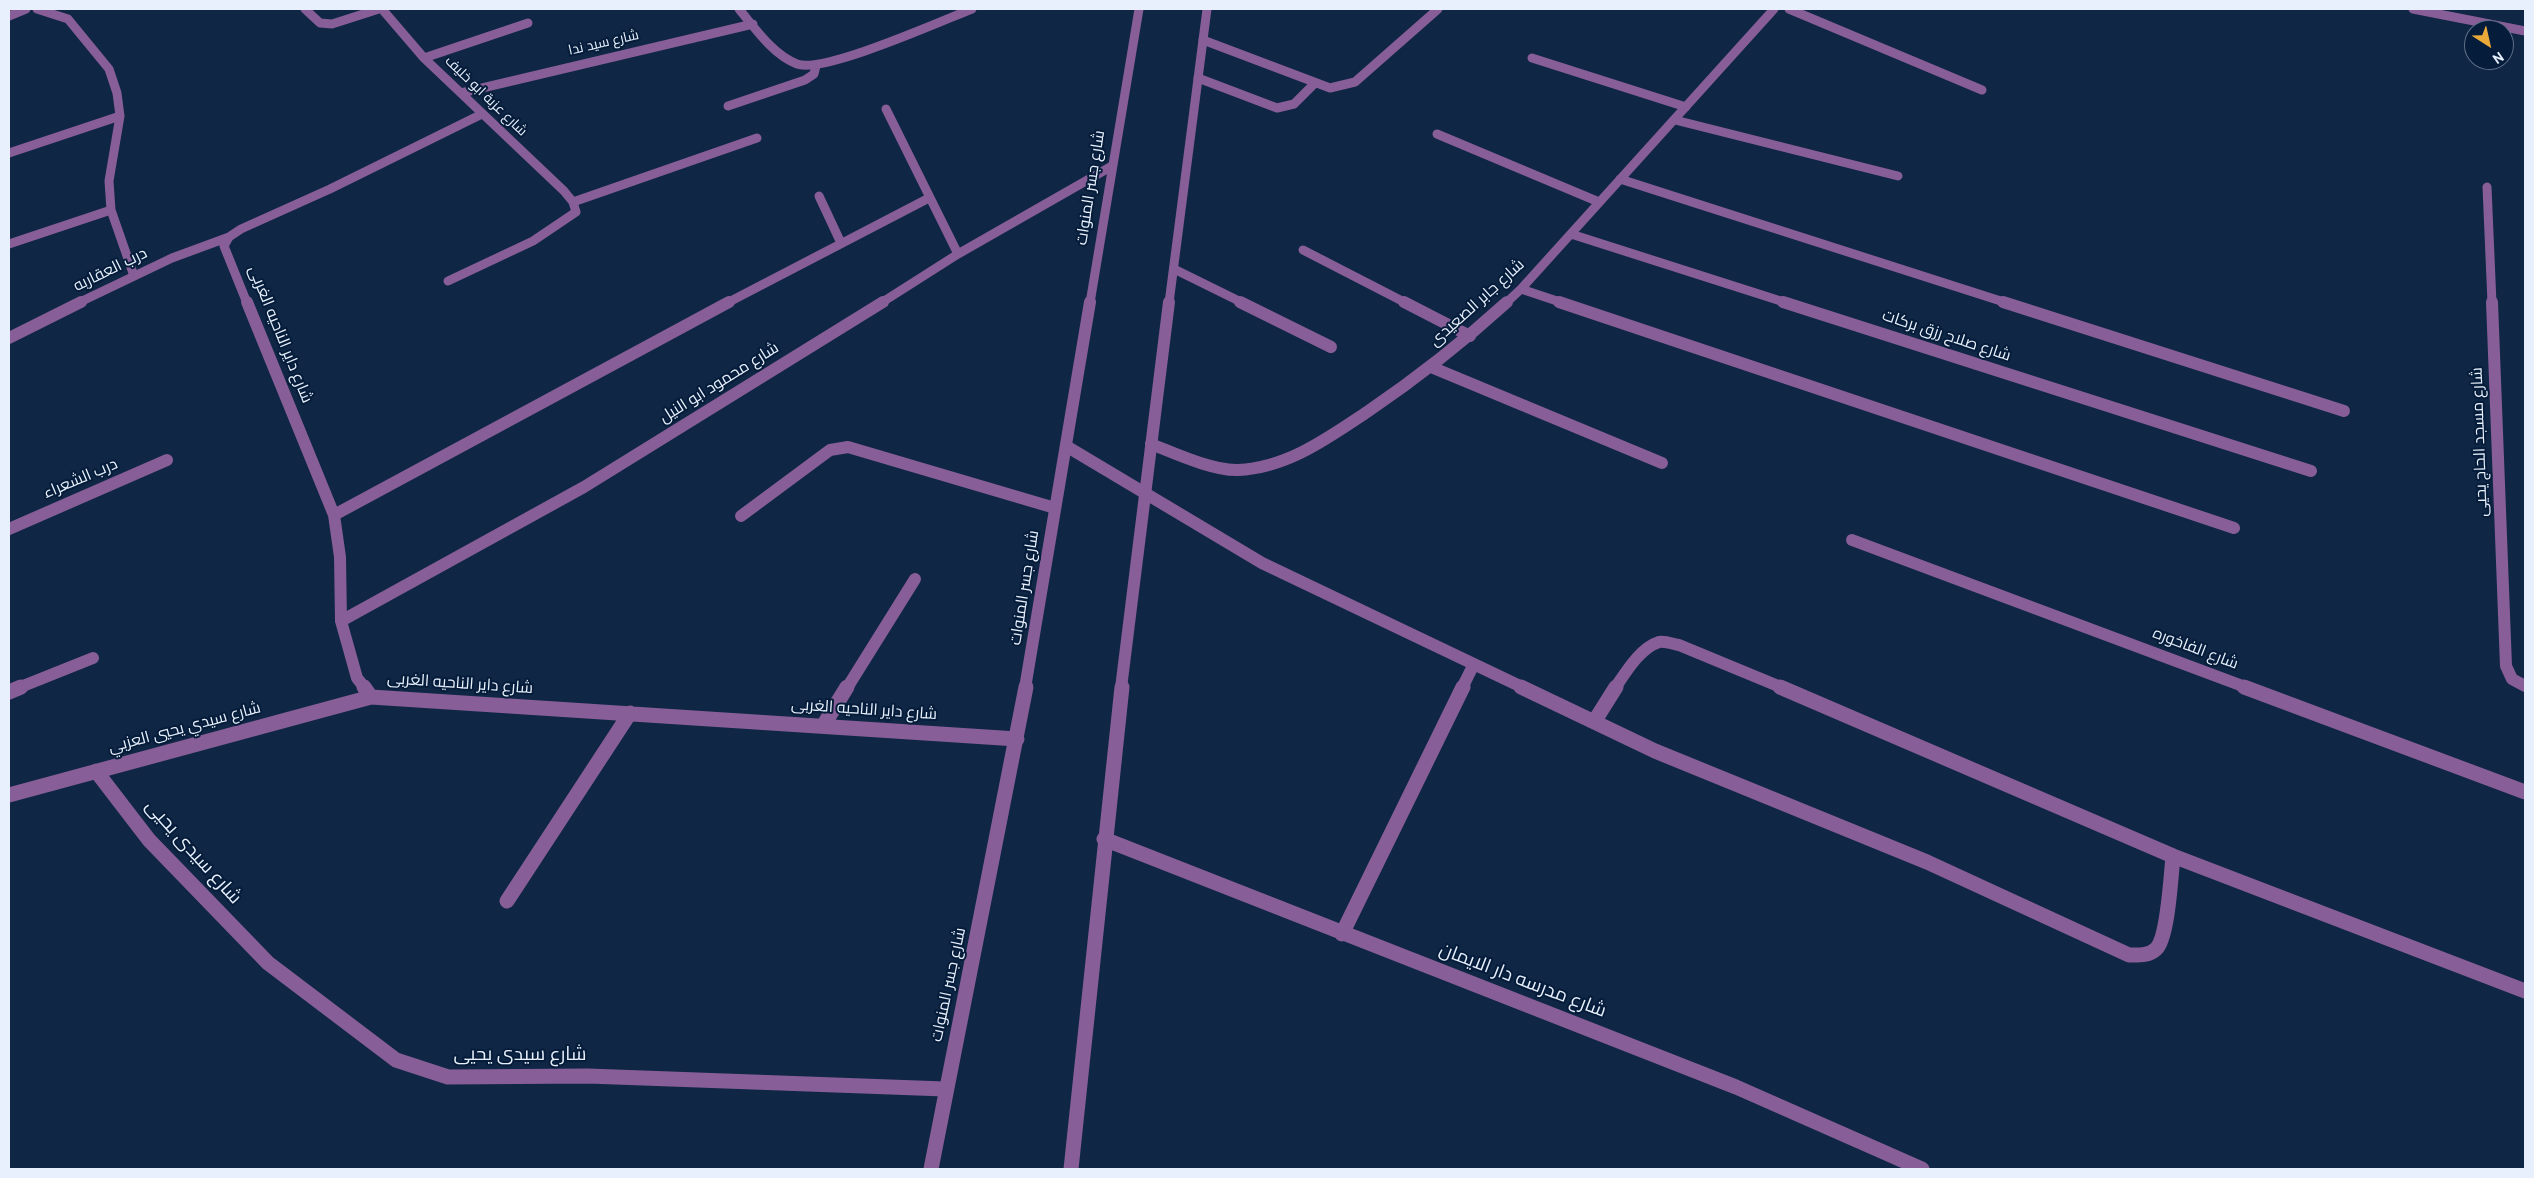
<!DOCTYPE html>
<meta charset="utf-8">
<style>
body{margin:0}
#map{position:relative;width:2534px;height:1178px;overflow:hidden;background:#0f2644;font-family:Overpass,sans-serif}
canvas{display:block}
.frame{position:absolute;inset:0;border:10px solid #e7f0fc;pointer-events:none}
.north{position:absolute;left:2464px;top:20px;width:50px;height:50px;box-sizing:border-box;background:#051c3a;border:1px solid #5f7188;border-radius:50%;rotate:145deg;font-size:14px;font-weight:700;line-height:20px;text-align:center;color:#e7f0fc}
.north::after{content:'';display:block;margin:auto;width:18px;height:22px;background:#eba93a;clip-path:polygon(50% 0,100% 100%,50% 72%,0 100%)}
</style>
<div id="map">
<canvas width="2534" height="1178"></canvas>
<div class="frame"></div>
<div class="north">N</div>
</div>
<script>
const ctx = document.querySelector('canvas').getContext('2d');
ctx.lineJoin = 'round';
function trace(path, color, width, dash) { ctx.strokeStyle = color; ctx.lineWidth = width; ctx.lineCap = dash ? 'butt' : 'round'; ctx.setLineDash(dash || []); ctx.stroke(path); }
function drawText(font, color, halo, rows, align = 'center') {
  ctx.font = font + ' Overpass,Cairo,sans-serif'; ctx.lineWidth = 4; ctx.setLineDash([]); ctx.textBaseline = 'middle'; ctx.strokeStyle = halo; ctx.fillStyle = color; for (const [text, x, y, turn = 0] of rows) {
    ctx.save(); ctx.translate(x, y); ctx.rotate((+turn || 0) * Math.PI / 180); ctx.textAlign = isNaN(turn) ? turn : align; if (halo) ctx.strokeText(text, 0, 0); ctx.fillText(text, 0, 0); ctx.restore();
  }
}
trace(new Path2D(`
 M37,9L68,19L109,69L117,93L120,116L109,181L111,210L134,276
 M305,9L320,23L332,24L379,9
 M382,9L424,58L564,191L573,202L576,212L533,241L448,281
 M739,9C755,28 773,55 797,64C823,74 941,21 972,9
 M1789,9L1982,90
 M2413,9L2525,31
 M9,16L26,9
 M1203,40L1330,88L1355,82L1438,9
 M424,58L528,23
 M1532,58L1686,107
 M1198,78L1277,108L1294,104L1315,83
 M461,93L753,24
 M728,106L805,80L814,74L816,66
 M886,109L958,254
 M1675,120L1898,176
 M1437,134L1599,202
 M9,153L120,116
 M1620,179L2007,303
 M2487,187L2492,303
 M819,196L841,243
 M573,202L757,138
 M1571,234L1787,303
 M9,244L111,210
 M1303,250L1406,303
 M1174,269L1243,303
 M1521,289L1563,303
 M78,303L172,258L229,237
 M247,303L224,246L229,237L241,229L330,189L482,114
 M727,303L929,198
 M881,303L958,254L1112,166
 M1506,303L1521,289L1774,9`), '#875e97', 9);
trace(new Path2D(`
 M247,302L334,515L340,557L341,621L357,678L365,688
 M1240,302L1331,347
 M1404,302L1470,336
 M1559,302L2234,528
 M1783,302L2311,471
 M2003,302L2344,411
 M2492,302L2506,666L2512,679L2525,686
 M9,338L81,302
 M1431,367L1662,463
 M1151,444C1174,453 1213,471 1238,470C1287,468 1328,438 1367,412C1417,378 1463,342 1507,302
 M1066,446L1262,563L1524,688
 M334,515L729,302
 M741,516L830,450L848,447L1055,508
 M9,529L167,460
 M1852,540L2248,688
 M341,621L584,487L883,302
 M18,688L93,658
 M847,688L915,579
 M1462,688L1474,664
 M1615,688C1626,672 1640,648 1659,642C1666,641 1673,644 1679,645L1783,688`), '#875e97', 12);
trace(new Path2D(`
 M364,687L371,697
 M1521,687L1655,751L1927,862L2129,955C2138,955 2149,956 2156,949C2168,938 2171,875 2173,856
 M1780,687L2173,856L2525,991
 M2244,687L2525,792
 M9,692L21,687
 M1594,722L1616,687
 M823,726L847,687
 M96,771L149,840L268,963L396,1060L448,1077L588,1076L945,1089
 M9,795L371,697L1017,739
 M1104,839L1736,1087L1922,1169
 M507,901L630,713
 M1342,934L1463,687`), '#875e97', 15);
trace(new Path2D(`
 M1090,303L1139,9
 M1169,303L1207,9`), '#875e97', 9);
trace(new Path2D(`
 M1025,688L1090,302
 M1121,688L1169,302`), '#875e97', 12);
trace(new Path2D(`
 M931,1169L1026,687
 M1071,1169L1122,687`), '#875e97', 15);
drawText('14px', '#e7f0fc', '#051c3a', [
 ["شارع سيد ندا",604,44,-13],
 ["شارع عزبة ابو خليف",485,97,44]
]);
drawText('16px', '#e7f0fc', '#051c3a', [
 ["شارع جسر المنوات",1092,188,-81],
 ["درب العقاربه",111,271,-26],
 ["شارع جابر الصعيدى",1478,304,-42],
 ["شارع داير الناحيه الغربى",279,335,68],
 ["شارع صلاح رزق بركات",1946,337,18],
 ["شارع محمود ابو النيل",720,384,-32],
 ["شارع مسجد الحاج يحيى",2481,442,-92],
 ["درب الشعراء",81,480,-23],
 ["شارع جسر المنوات",1026,588,-81],
 ["شارع الفاخوره",2195,650,21],
 ["شارع داير الناحيه الغربى",460,685,4],
 ["شارع داير الناحيه الغربى",864,711,4],
 ["شارع سيدي يحيي العزبي",185,729,-15],
 ["شارع جسر المنوات",950,985,-78]
]);
drawText('19px', '#e7f0fc', '#051c3a', [
 ["شارع سيدى يحيى",192,853,48],
 ["شارع مدرسه دار الايمان",1522,982,21],
 ["شارع سيدى يحيى",520,1056]
]);
</script>
